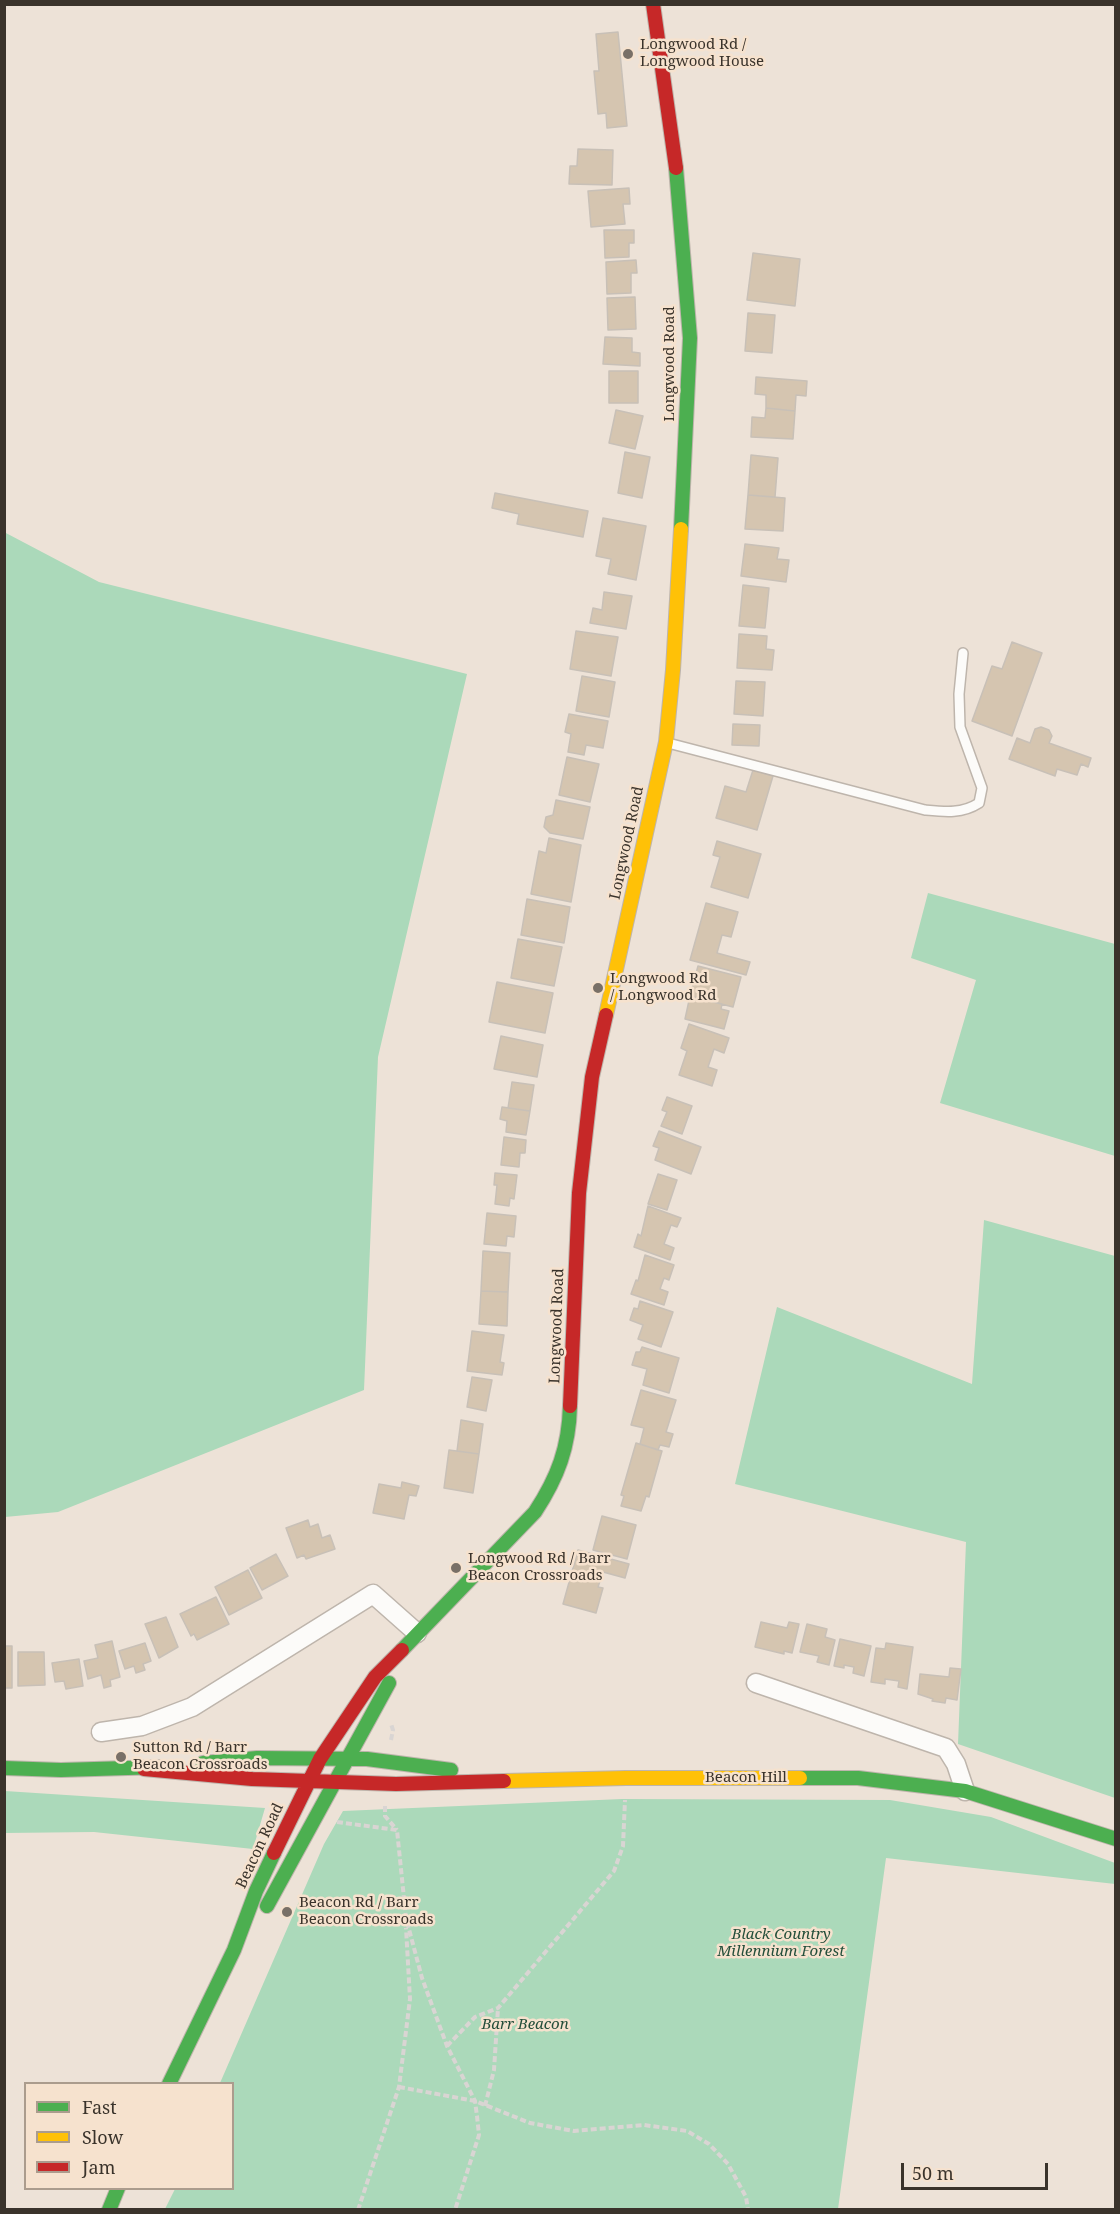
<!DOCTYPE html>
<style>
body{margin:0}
#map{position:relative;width:1120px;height:2214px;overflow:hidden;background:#ede2d7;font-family:"Noto Serif",serif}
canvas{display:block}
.frame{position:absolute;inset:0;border:6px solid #3a332b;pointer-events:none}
.legend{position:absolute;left:24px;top:2082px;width:210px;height:108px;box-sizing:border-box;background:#f6e2ce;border:2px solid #ab9c8d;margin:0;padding:8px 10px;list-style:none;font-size:18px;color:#3a332b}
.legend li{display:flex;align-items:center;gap:12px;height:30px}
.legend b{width:30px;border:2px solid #ab9c8d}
.scale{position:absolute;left:901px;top:2163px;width:147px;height:27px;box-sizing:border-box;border:3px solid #3a332b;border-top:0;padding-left:8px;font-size:18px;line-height:21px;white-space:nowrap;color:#3a332b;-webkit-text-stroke:4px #f6e2ce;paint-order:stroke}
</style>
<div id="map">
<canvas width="1120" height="2214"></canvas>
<div class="frame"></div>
<ul class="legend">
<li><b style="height:8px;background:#4caf50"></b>Fast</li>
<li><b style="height:8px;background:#ffc107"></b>Slow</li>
<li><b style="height:8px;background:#c62828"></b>Jam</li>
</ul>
<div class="scale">50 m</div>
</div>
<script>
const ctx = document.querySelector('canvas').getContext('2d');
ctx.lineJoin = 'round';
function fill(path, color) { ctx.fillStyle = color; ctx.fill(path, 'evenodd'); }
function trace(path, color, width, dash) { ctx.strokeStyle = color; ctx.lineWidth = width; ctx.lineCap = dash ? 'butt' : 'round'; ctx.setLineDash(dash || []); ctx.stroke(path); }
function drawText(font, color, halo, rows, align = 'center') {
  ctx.font = font + ' "Noto Serif",serif'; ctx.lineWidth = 5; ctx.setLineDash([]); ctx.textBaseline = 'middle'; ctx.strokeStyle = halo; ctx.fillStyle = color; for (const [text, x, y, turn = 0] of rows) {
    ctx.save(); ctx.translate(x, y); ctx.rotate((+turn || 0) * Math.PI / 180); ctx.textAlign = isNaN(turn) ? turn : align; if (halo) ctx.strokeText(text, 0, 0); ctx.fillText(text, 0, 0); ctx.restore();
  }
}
fill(new Path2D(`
 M4,532L99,582L467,674L378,1057L364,1390L58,1512L5,1517Z
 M928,893L1115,944V1156L940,1103L976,980L911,958Z
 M984,1220L1115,1256V1798L958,1744L966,1542L735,1484L777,1307L972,1384Z
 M4,1791H5L265,1808L253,1849L94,1832L5,1833Z
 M622,1799L890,1800L991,1817L1115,1863V1884L886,1858L838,2209H165L175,2189L232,2188V2084L220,2083L324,1844L343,1811Z`), '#abd9ba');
const building = new Path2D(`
 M618,32L627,126L607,128L606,113L598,114L594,71H599L596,34Z
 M578,149L613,150L612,185L569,184L570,166H577Z
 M629,188L630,204H623L625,224L591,227L588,191Z
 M604,230H634V243H629V257L605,258Z
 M753,253L800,259L795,306L747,300Z
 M636,260L637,273H631V293L607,294L606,262Z
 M635,297L636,329L608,330L607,298Z
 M748,313L775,315L772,353L745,351Z
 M605,337L632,338V352L640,353V366L603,364Z
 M609,371H638V403H609Z
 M756,377L807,381L806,396L796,395L795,411L766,408V395L755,394Z
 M766,408L795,411L793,439L751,437L752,417L765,418Z
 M616,410L643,416L635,449L609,443Z
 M625,452L650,457L642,498L618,493Z
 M751,455L778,458L775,497L748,495Z
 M495,493L588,511L583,537L517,524L519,514L492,508Z
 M748,495L785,498L783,531L745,529Z
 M603,518L646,526L636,580L608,574L611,559L596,556Z
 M745,544L779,548L777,559L789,560L786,582L741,576Z
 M743,585L769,588L765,628L739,626Z
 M604,592L632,596L626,629L590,623L593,608L602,610Z
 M576,631L618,637L611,676L570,669Z
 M739,634L767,636L766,649L774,650L772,670L737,668Z
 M1012,642L1042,653L1012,736L972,721L992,666L1002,669Z
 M582,676L615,682L609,717L576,711Z
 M736,681L765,682L763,716L734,714Z
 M569,714L608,721L603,748L586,745L584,755L568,752L571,734L565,732Z
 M733,724L760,725L759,746L732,745Z
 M1041,727L1049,730L1052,736L1049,743L1091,758L1088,767L1081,764L1077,775L1057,769L1055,776L1009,759L1017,738L1030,743L1035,729Z
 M567,757L599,764L590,802L559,795Z
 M753,770L773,776L757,830L716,818L725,786L746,792Z
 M556,800L590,807L583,839L550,833L544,827L546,817L553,815Z
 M549,838L581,845L571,902L531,894L539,851L546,853Z
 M717,841L761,854L748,898L711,887L720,857L713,855Z
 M527,899L570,907L564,943L521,935Z
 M706,903L738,912L731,937L722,935L717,953L750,962L746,975L690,960Z
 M518,939L562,947L554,986L511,978Z
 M698,966L741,977L733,1007L690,996Z
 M497,982L553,993L545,1033L489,1022Z
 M690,996L722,1004L721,1009L729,1011L724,1029L685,1019Z
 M689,1024L729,1038L724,1053L714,1049L708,1067L717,1070L712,1086L679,1075L687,1051L681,1048Z
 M501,1036L543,1045L537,1077L494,1069Z
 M512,1082L534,1085L530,1111L508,1108Z
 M667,1097L692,1106L682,1134L661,1126L667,1112L662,1110Z
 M502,1107L530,1111L526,1135L506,1132L507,1121L500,1119Z
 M659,1131L701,1147L691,1174L655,1160L659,1148L653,1146Z
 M504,1137L526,1140L525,1153H520L519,1167L501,1165Z
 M495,1173L517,1175L514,1199L510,1198L509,1206L495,1204L497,1185H494Z
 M658,1174L677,1180L667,1210L648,1204Z
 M648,1206L681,1218L677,1227L671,1225L664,1244L674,1248L670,1260L634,1247L638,1234L641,1236Z
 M487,1213L516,1216L514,1237L507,1236L506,1246L484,1244Z
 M483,1251L510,1253L508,1292L481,1291Z
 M645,1255L674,1265L669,1280L664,1278L660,1289L668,1292L664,1305L631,1294L636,1280L638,1281Z
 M481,1291L508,1292L507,1326L479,1324Z
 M640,1301L673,1312L661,1347L638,1339L643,1325L630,1320L634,1308L638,1309Z
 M472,1331L504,1335L500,1362L504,1363L502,1375L467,1371Z
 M642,1347L679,1358L669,1393L643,1385L647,1369L632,1365L636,1352H640Z
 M472,1377L492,1380L486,1411L467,1407Z
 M641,1390L676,1400L666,1432L673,1434L669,1447L660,1445L658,1450L640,1444L644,1428L631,1425Z
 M461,1420L483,1424L479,1454L457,1451Z
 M636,1443L662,1451L649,1497L646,1496L641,1511L621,1506L624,1496L621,1495Z
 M449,1450L479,1454L473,1493L444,1488Z
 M402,1482L419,1486L416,1496L409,1495L404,1519L373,1513L379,1484L401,1488Z
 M602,1516L636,1525L627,1559L593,1550Z
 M308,1520L310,1527L318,1524L322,1538L330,1535L335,1549L306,1559L304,1555L297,1558L286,1528Z
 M578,1550L629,1564L625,1578L603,1572L598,1587L603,1588L596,1613L563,1604Z
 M276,1554L288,1576L262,1590L250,1568Z
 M248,1570L262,1598L229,1615L215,1587Z
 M216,1597L229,1624L197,1640L194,1634L191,1636L180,1614Z
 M166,1617L178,1647L159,1658L145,1624Z
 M761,1622L787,1628L789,1622L799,1624L792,1653L784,1651V1654L755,1647Z
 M807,1624L827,1629L825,1637L835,1640L829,1665L817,1662L819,1656L800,1652Z
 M840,1639L871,1646L864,1676L853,1673L854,1667L844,1665V1668L834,1666Z
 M112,1641L120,1677L110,1680L111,1686L104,1688L101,1675L88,1679L84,1661L98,1658L95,1645Z
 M145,1643L151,1661L143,1664L145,1670L136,1673L134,1666L125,1669L119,1651Z
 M886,1643L913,1647L907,1689L898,1687L899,1681L885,1679V1684L871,1682L876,1648L885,1649Z
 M4,1646H12V1688H4Z
 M18,1652H44L45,1685L18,1686Z
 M79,1659L83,1686L66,1689L64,1681L55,1682L52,1663Z
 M950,1668L961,1669L957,1700L946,1698L945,1703L932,1701L933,1699L918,1694L920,1674L949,1677Z`);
fill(building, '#d5c5b0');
trace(building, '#c8c0b7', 1.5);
const lane = new Path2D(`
 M668,743L925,810C945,812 962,814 979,803L982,788L960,727L959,694L963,653`);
const street = new Path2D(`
 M756,1683L946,1748L956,1764L965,1791
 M101,1732L142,1726L192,1707L373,1594L417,1633`);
const fast = new Path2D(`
 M676,168L690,338L681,529
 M402,1650L535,1512C558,1477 569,1447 570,1406
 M203,1763L257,1758L367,1759L451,1770
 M4,1768L61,1770L161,1767
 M800,1778H858L965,1791L1116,1839
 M267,1906L389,1683
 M169,2084L234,1950L256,1891L274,1853
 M109,2210L118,2188`);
const slow = new Path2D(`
 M606,1015L666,742L673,670L681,529
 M504,1781L626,1778H800`);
const jam = new Path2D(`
 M653,4L676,168
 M570,1406L579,1193L592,1077L606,1015
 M144,1769L252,1779L396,1784L504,1781
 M274,1853L320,1759L375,1677L402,1650`);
trace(lane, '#beb5ac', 12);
trace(street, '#beb5ac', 21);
trace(fast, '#beb5ac', 16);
trace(slow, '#beb5ac', 16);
trace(jam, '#beb5ac', 16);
trace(new Path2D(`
 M391,1740L393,1730L391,1724
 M385,1806V1816L397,1830
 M337,1822L397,1830L406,1918L422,1978L447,2046L475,2101L477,2116L479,2135L455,2210
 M447,2046L475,2017L498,2008L614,1871L623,1846L625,1800
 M399,2087L475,2101L530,2123L574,2131L644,2125L687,2131L709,2144L728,2164L746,2197L748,2210
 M485,2106L494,2070L498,2008
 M358,2210L399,2087L410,1999L406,1928`), '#d9d5d3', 4, [6, 3]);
trace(lane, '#fcfbf9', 9);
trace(street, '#fcfbf9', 18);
trace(fast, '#4caf50', 14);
trace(slow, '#ffc107', 14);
trace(jam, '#c62828', 14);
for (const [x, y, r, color] of [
 [628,54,6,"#797067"],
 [598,988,6,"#797067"],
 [456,1568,6,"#797067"],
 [121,1757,6,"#797067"],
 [287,1912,6,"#797067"]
]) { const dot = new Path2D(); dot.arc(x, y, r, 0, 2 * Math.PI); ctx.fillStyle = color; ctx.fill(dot); trace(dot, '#f6e2ce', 2); }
drawText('15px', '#3a332b', '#f6e2ce', [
 ["Longwood Rd /",640,45],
 ["Longwood House",640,62],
 ["Longwood Rd",610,979],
 ["/ Longwood Rd",610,996],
 ["Longwood Rd / Barr",468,1559],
 ["Beacon Crossroads",468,1576],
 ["Sutton Rd / Barr",133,1748],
 ["Beacon Crossroads",133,1765],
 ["Beacon Rd / Barr",299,1903],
 ["Beacon Crossroads",299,1920]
], 'left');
drawText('15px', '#3a332b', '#f6e2ce', [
 ["Longwood Road",670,364,-90],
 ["Longwood Road",627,843,-78],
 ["Longwood Road",557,1326,-88],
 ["Beacon Hill",746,1778],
 ["Beacon Road",260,1846,-65]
]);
drawText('italic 15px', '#234e3a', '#f6e2ce', [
 ["Black Country",781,1935],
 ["Millennium Forest",781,1952],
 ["Barr Beacon",525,2025]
]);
</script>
